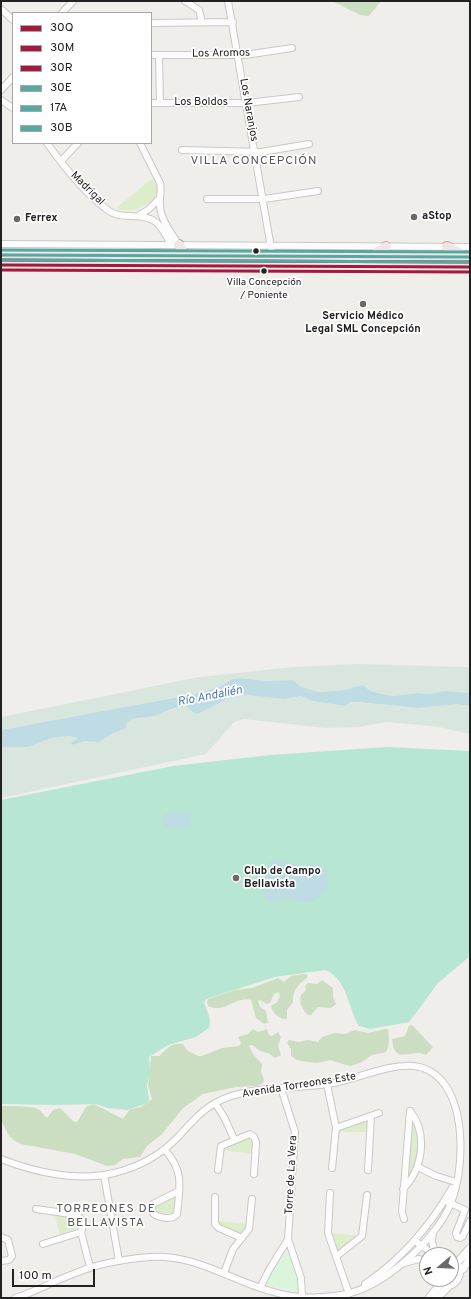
<!DOCTYPE html>
<meta charset="utf-8">
<style>
body{margin:0}
#map{position:relative;width:471px;height:1299px;overflow:hidden;background:#f0eeeb;font-family:Overpass,sans-serif}
canvas{display:block}
.frame{position:absolute;inset:0;border:2px solid #222;pointer-events:none}
.legend{position:absolute;left:12px;top:12px;width:140px;height:132px;box-sizing:border-box;background:#fff;border:1px solid #a7a7a7;margin:0;padding:5px 7px;list-style:none;font-size:12px;color:#222}
.legend li{display:flex;align-items:center;gap:8px;height:20px}
.legend b{width:20px;border:1px solid #a7a7a7}
.north{position:absolute;left:419px;top:1247px;width:40px;height:40px;box-sizing:border-box;background:#fff;border:1px solid #a7a7a7;border-radius:50%;rotate:251deg;font-size:11px;font-weight:700;line-height:16px;text-align:center;color:#222}
.north::after{content:'';display:block;margin:auto;width:14px;height:18px;background:#6a6968;clip-path:polygon(50% 0,100% 100%,50% 72%,0 100%)}
.scale{position:absolute;left:12px;top:1269px;width:83px;height:18px;box-sizing:border-box;border:2px solid #222;border-top:0;padding-left:5px;font-size:12px;line-height:14px;white-space:nowrap;color:#222;-webkit-text-stroke:3px #fff;paint-order:stroke}
</style>
<div id="map">
<canvas width="471" height="1299"></canvas>
<div class="frame"></div>
<ul class="legend">
<li><b style="height:5px;background:#a31a3f"></b>30Q</li>
<li><b style="height:5px;background:#a31a3f"></b>30M</li>
<li><b style="height:5px;background:#a31a3f"></b>30R</li>
<li><b style="height:5px;background:#54a9a2"></b>30E</li>
<li><b style="height:5px;background:#54a9a2"></b>17A</li>
<li><b style="height:5px;background:#54a9a2"></b>30B</li>
</ul>
<div class="north">N</div>
<div class="scale">100 m</div>
</div>
<script>
const ctx = document.querySelector('canvas').getContext('2d');
ctx.lineJoin = 'round';
function fill(path, color) { ctx.fillStyle = color; ctx.fill(path, 'evenodd'); }
function trace(path, color, width, dash) { ctx.strokeStyle = color; ctx.lineWidth = width; ctx.lineCap = dash ? 'butt' : 'round'; ctx.setLineDash(dash || []); ctx.stroke(path); }
function drawText(font, color, halo, rows, align = 'center') {
  ctx.font = font + ' Overpass,sans-serif'; ctx.lineWidth = 3.5; ctx.setLineDash([]); ctx.textBaseline = 'middle'; ctx.strokeStyle = halo; ctx.fillStyle = color; for (const [text, x, y, turn = 0] of rows) {
    ctx.save(); ctx.translate(x, y); ctx.rotate((+turn || 0) * Math.PI / 180); ctx.textAlign = isNaN(turn) ? turn : align; if (halo) ctx.strokeText(text, 0, 0); ctx.fillText(text, 0, 0); ctx.restore();
  }
}
fill(new Path2D(`
 M153,178C155,181 157,186 157,190C157,206 128,215 116,208Z
 M412,1120L414,1122C420,1143 421,1160 408,1179Z
 M366,1121L369,1122V1132H338V1129Z
 M247,1138H250L253,1142L252,1154L223,1150V1148Z
 M174,1196L176,1198L174,1214L156,1213L154,1211V1206Z
 M55,1216L79,1218V1227L60,1235Z
 M218,1221L248,1224L246,1229L242,1234L219,1224Z
 M331,1233L359,1236L337,1252Z`), '#ddeccb');
fill(new Path2D(`
 M332,1H381L369,16L360,15Z
 M305,974L308,975L307,978C298,984 292,991 293,1002L287,1010V1019C280,1020 272,1013 271,1006L277,1002L280,996L279,992L274,994L270,1003L266,1004L261,1000L258,1001L260,1007L266,1011L268,1023L264,1024L256,1018L251,1000C235,995 226,1014 208,1006L207,1002L208,999L235,990L252,988L278,978L284,982L291,976Z
 M322,980L333,988V998L336,1004L331,1008L318,1007L311,1015H308C303,1012 298,1001 301,995C302,993 305,992 306,990L305,986L308,983L317,984Z
 M412,1025L433,1047L426,1055C412,1047 394,1067 392,1039L405,1036L409,1026Z
 M253,1029L258,1032L267,1029L269,1035L272,1036L278,1032L281,1037L278,1046L281,1055L275,1058L270,1054L260,1051L252,1045L249,1046L253,1054L262,1064L261,1071L264,1080L263,1083L257,1086L236,1087L203,1094L183,1108L162,1134L147,1146L140,1157L123,1159L115,1165L107,1166L75,1154L21,1144L15,1141L9,1136L1,1120V1106H3C10,1106 33,1106 38,1109C42,1111 43,1115 47,1118L53,1110L60,1108L74,1122H77L86,1107L94,1104L123,1119L130,1109L141,1107L152,1099L148,1086L151,1056H159C167,1049 171,1042 183,1044L188,1051L198,1056H202L222,1048L239,1046L241,1043L238,1037L248,1034Z
 M385,1029H388C389,1036 390,1046 386,1052L372,1055L360,1063L350,1066L330,1060L317,1063L307,1062L297,1060L291,1056V1049L287,1043L289,1040L299,1042L308,1040L318,1042L322,1037L335,1033L345,1034L355,1030L368,1033Z`), '#cbdec1');
fill(new Path2D(`
 M358,664L470,667V693L445,691L430,694L418,693L393,696L373,692L368,688L320,692L301,687L293,680L266,681L240,678L232,679L219,687L195,694L1,730V717L199,677L292,667Z
 M237,694L285,699L301,696L312,701L345,706L354,702L418,708L457,704L470,706V734L439,727L387,722L359,727L325,728L244,719L234,722L206,754L1,798V747H29L51,738L69,736L79,738L71,742L72,745L85,741L103,740L118,731L127,721L139,716L156,715L181,707L189,708L195,714L200,713Z`), '#d9e6de');
fill(new Path2D(`
 M288,1252L299,1285V1291L266,1285L270,1275L285,1253Z`), '#daf5da');
fill(new Path2D(`
 M387,747L470,751V956L438,983L409,1022L370,1029L359,1026C348,1008 348,981 326,970L275,977L206,999L204,1002C207,1013 212,1017 209,1028L196,1037L168,1045L149,1057L150,1072L147,1085L149,1100L147,1103L127,1110L108,1108L96,1104L55,1105L1,1104V800L173,766L270,755Z`), '#b7e6d2');
fill(new Path2D(`
 M240,678L266,681L293,680L301,687L320,692L345,690L362,685L373,692L393,696L418,693L430,694L445,691L470,693V706L457,704L418,708L358,702H351L345,706L312,701L301,696L285,699L237,694L200,713L195,714C191,711 189,707 185,707C174,706 164,713 154,716C144,719 137,715 127,722L126,728L114,733L99,742L85,741L72,745L71,742L78,738L69,736L51,738L29,747H1V730L195,694L219,687L232,679Z
 M190,812L191,827L164,829L163,814Z
 M276,859L300,866L322,865C335,876 326,898 310,902C301,904 294,899 285,899C280,899 275,902 270,901L266,897L264,892L266,868L269,863Z`), '#bfdbe3');
const minor = new Path2D(`
 M185,1L199,10L202,22
 M228,1L273,259
 M1,9L13,20
 M62,13L73,1
 M151,23L233,22
 M151,55H245L292,48
 M159,55L160,103
 M1,90L13,77
 M1,100L13,108
 M151,103H247L299,97
 M47,143C64,167 85,194 109,211C115,215 122,216 130,216C156,216 160,223 171,245
 M140,143L160,183C162,191 159,196 160,205C160,219 172,234 179,245
 M182,150L261,152L309,144
 M61,161L78,143
 M207,199H264L318,191
 M138,216L149,209L160,198
 M1,244L470,247
 M327,1084L336,1128L332,1168
 M281,1088L295,1132L288,1239L301,1278L302,1296
 M215,1103L224,1117L234,1139
 M336,1128L379,1113
 M165,1150C184,1171 180,1187 177,1214C172,1221 154,1218 151,1210L153,1204L179,1191
 M1,1159C34,1172 78,1182 114,1173C139,1167 161,1155 179,1136C190,1124 201,1111 215,1103C250,1084 296,1090 334,1083C360,1078 387,1064 414,1066C425,1067 435,1073 442,1081C466,1110 464,1169 451,1203C436,1240 382,1289 341,1295C318,1299 293,1298 270,1291C230,1280 195,1254 150,1257C125,1259 99,1263 76,1273C55,1280 36,1292 15,1298
 M418,1167L436,1176L456,1182
 M218,1170L221,1146L250,1134L254,1137L256,1142L254,1174
 M368,1170L371,1116
 M104,1175L119,1261
 M403,1189C423,1169 428,1133 410,1111
 M330,1193L328,1233L349,1294
 M215,1197V1224L219,1228L242,1238
 M448,1202L465,1210L456,1233L457,1237L460,1238L463,1236L470,1221
 M36,1209L78,1215L84,1223L81,1232L43,1244
 M404,1219L402,1212L410,1111
 M81,1232L90,1267
 M433,1232L432,1242L436,1255
 M1,1237L8,1240L12,1256L9,1260L1,1261
 M418,1243L434,1255
 M337,1256L362,1236L367,1195
 M404,1263L419,1259L427,1262
 M224,1273L233,1249L249,1229L252,1199
 M365,1284C402,1259 430,1226 452,1188
 M260,1288L269,1270L288,1239`);
const tertiary = new Path2D(`
 M456,1264L470,1248
 M463,1269L470,1258
 M440,1279C452,1299 471,1264 451,1263
 M429,1298L442,1282
 M437,1298L448,1287`);
const trunk = new Path2D(`
 M179,245L185,256
 M447,247L464,256
 M1,255L470,257
 M372,256L386,247
 M1,265L470,267`);
trace(minor, '#c9c8c7', 8);
trace(tertiary, '#c9c8c7', 9);
trace(trunk, '#c5a2ac', 12);
trace(minor, '#fdfcfc', 6);
trace(tertiary, '#fdfcfc', 7);
trace(trunk, '#f0e6e4', 10);
trace(new Path2D(`
 M1,265L470,267`), '#a31a3f', 3);
trace(new Path2D(`
 M1,270L470,272`), '#a31a3f', 3);
trace(new Path2D(`
 M1,260L470,262`), '#a31a3f', 3);
trace(new Path2D(`
 M1,255L470,257`), '#54a9a2', 3);
trace(new Path2D(`
 M1,260L470,262`), '#54a9a2', 3);
trace(new Path2D(`
 M1,250L470,252`), '#54a9a2', 3);
for (const [x, y, r, color] of [
 [414,217,4,"#6a6968"],
 [17,219,4,"#6a6968"],
 [256,251,3.5,"#222"],
 [264,271,3.5,"#222"],
 [363,304,4,"#6a6968"],
 [236,878,4,"#6a6968"]
]) { const dot = new Path2D(); dot.arc(x, y, r, 0, 2 * Math.PI); ctx.fillStyle = color; ctx.fill(dot); trace(dot, '#fff', 1.5); }
drawText('10px', '#222', '#fff', [
 ["Villa Concepción",264,283],
 ["/ Poniente",264,296]
]);
drawText('11px', '#222', '#fff', [
 ["Los Aromos",221,54,-1],
 ["Los Boldos",201,103],
 ["Los Naranjos",248,110,80],
 ["Madrigal",87,189,45],
 ["Avenida Torreones Este",299,1086,-9],
 ["Torre de La Vera",292,1175,-87]
]);
drawText('bold 11px', '#222', '#fff', [
 ["aStop",422,217],
 ["Ferrex",25,219],
 ["Servicio Médico",363,317,"center"],
 ["Legal SML Concepción",363,330,"center"],
 ["Club de Campo",244,872],
 ["Bellavista",244,885]
], 'left');
ctx.letterSpacing = '1px';
drawText('12px', '#555', '#fff', [
 ["VILLA CONCEPCIÓN",254,162],
 ["TORREONES DE",106,1210],
 ["BELLAVISTA",106,1224]
]);
ctx.letterSpacing = '0px';
drawText('italic 12px', '#4a7aab', '#fff', [
 ["Río Andalién",210,697,-11]
]);
</script>
